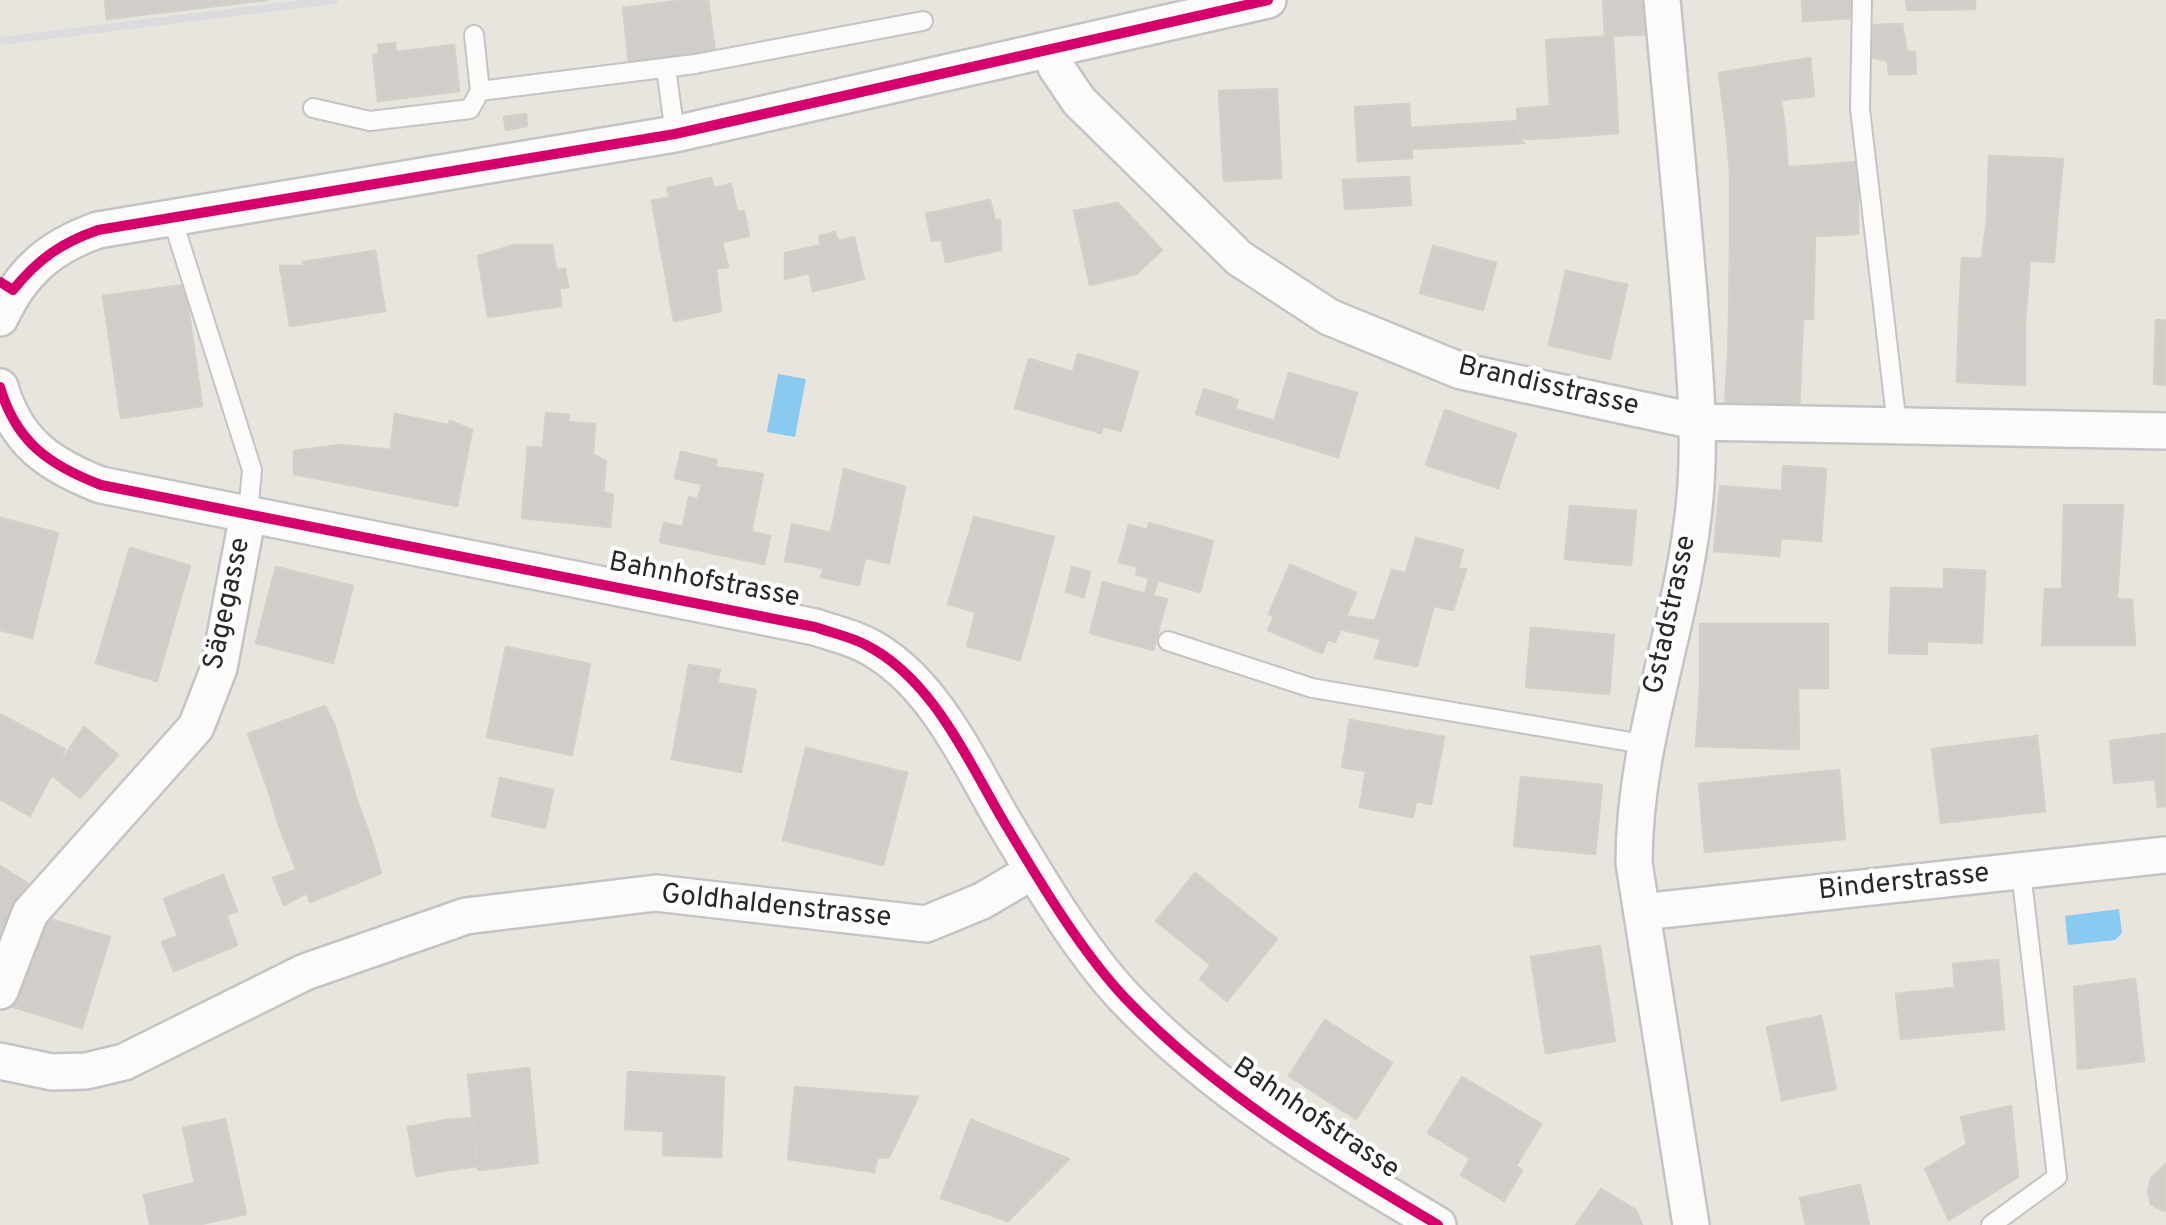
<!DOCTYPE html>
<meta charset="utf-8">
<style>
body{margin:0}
canvas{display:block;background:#e8e5de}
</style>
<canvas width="2166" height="1225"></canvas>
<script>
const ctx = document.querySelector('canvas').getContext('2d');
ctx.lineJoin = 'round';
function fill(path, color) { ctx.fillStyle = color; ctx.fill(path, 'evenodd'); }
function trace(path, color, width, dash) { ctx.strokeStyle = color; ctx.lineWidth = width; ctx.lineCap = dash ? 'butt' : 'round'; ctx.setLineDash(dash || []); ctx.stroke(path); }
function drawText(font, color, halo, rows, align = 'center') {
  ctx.font = font + ' Overpass,sans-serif'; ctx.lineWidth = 8; ctx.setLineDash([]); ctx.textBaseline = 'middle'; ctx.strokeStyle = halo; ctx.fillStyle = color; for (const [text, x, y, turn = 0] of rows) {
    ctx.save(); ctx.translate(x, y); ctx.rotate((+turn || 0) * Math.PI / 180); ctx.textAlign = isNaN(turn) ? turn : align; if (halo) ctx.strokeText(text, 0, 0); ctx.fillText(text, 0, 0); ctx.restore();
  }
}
fill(new Path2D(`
 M778,374L806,379L795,437L767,432Z
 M2119,909L2122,933L2115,940L2068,945L2065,916Z`), '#8bcaf0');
const building = new Path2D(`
 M105,0H266L107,19Z
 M685,0H708L715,53L629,64L623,8Z
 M1603,0H1652L1654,34L1605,36Z
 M1802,0H1852L1853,18L1803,21Z
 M1906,0H1975V9L1907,10Z
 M1902,24L1907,52H1915L1916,74H1889L1888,61L1870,57L1869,30L1874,25Z
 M1613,36L1618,133L1552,138L1546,40Z
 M395,43L396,52L454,45L459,91L378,101L373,55L379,54L378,45Z
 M1810,58L1814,96L1781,100L1785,130L1727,137L1719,73Z
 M1277,89L1281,178L1224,181L1219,91Z
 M1409,104L1412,158L1358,161L1355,107Z
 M1550,106L1552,138L1519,139L1517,109Z
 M526,114L527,126L506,130L504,117Z
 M1518,121L1519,139L1524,143L1412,149L1410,128Z
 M1785,130L1788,168L1730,172L1727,137Z
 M1989,156L2063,159L2057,220L1987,219Z
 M1858,162V234L1730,240V172Z
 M1409,177L1411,205L1345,209L1343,180Z
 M711,178L714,188L731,184L737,212L744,211L749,236L722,242L728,267L716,269L721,311L674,321L652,201L670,197L667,188Z
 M990,200L995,221L1000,220L1001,250L946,262L941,239L932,241L926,214Z
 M1118,203L1162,250L1136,274L1090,285L1074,211Z
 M1987,219L2057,220L2054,262L1982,258Z
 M835,232L838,241L854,237L864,279L813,291L809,273L785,279V253L821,245L819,236Z
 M1815,237L1813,319L1729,317L1730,240Z
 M515,245H552L556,270L565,269L568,287L559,288L561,306L488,317L478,256Z
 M1433,246L1496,263L1483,310L1420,293Z
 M375,251L385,311L290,326L280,266H304L303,262Z
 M1962,258L2030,261L2025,321L1959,319Z
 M1566,271L1627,285L1610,359L1549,345Z
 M185,285L202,406L121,418L103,296Z
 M1729,317L1803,319L1801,361L1728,359Z
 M1959,319L2025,321V385L1957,382Z
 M2156,320L2166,321V385L2154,384Z
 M1078,354L1138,372L1121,431L1103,426L1101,433L1015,408L1029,359L1073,372Z
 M1728,359L1801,361L1800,390L1726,387Z
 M1289,373L1357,393L1338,457L1196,414L1204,389L1238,400L1235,409L1274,421Z
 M1726,387L1800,390L1799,409L1725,406Z
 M1445,410L1479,422L1461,476L1426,465Z
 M546,413L569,415L568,422L595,424L593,455L606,461L603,492L613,495L610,527L522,518L528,447L543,448Z
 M395,414L448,425L450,421L472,430L457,506L294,474V451L342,445L391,450Z
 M1479,422L1516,434L1498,488L1461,476Z
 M681,452L717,460L715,467L763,474L751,532L770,536L764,564L660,542L664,523L683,527L689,497L698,499L702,484L675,478Z
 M1783,466L1826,469L1821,541L1781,538L1779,556L1714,551L1720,486L1782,491Z
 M844,469L905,487L889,563L865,558L859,585L821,577L824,568L785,561L792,524L831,533Z
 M2064,505H2123L2117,599L2132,600L2135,645H2042L2045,589H2062Z
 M1570,506L1636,511L1631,565L1565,559Z
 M974,517L1054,537L1020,660L967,646L976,612L948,604Z
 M0,518L58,533L32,638L0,630Z
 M1149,523L1213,541L1200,592L1158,580L1153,596L1167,599L1153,650L1090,633L1103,582L1145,594L1149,578L1136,574L1138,567L1119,562L1129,525L1147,530Z
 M1416,538L1463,550L1458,569H1466L1453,610L1434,606L1417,666L1375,658L1381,639L1340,629L1346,616L1375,621L1392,570L1406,573Z
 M130,548L190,566L157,681L96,663Z
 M1290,565L1356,593L1335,642L1328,639L1322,653L1268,630L1274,617L1269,614Z
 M276,567L353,586L333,663L256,643Z
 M1072,567L1090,572L1084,597L1066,592Z
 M1944,569L1985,571L1982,643L1927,641V654L1889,653L1891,588L1944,589Z
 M1700,624H1828V688H1700Z
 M1531,628L1614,635L1609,694L1526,687Z
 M506,647L590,664L572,755L487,737Z
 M689,665L720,670L717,683L756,690L741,772L672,759Z
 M1700,688L1798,689L1799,749L1696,746Z
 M325,706L335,726L256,756L248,734Z
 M0,714L65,749L30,816L0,799Z
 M1350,720L1444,737L1431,804L1416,801L1413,817L1360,807L1366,771L1342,767Z
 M335,726L341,748L263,775L256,756Z
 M84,727L118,755L80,798L52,775Z
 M2166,734V806L2158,807L2155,779L2114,783L2110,741Z
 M2037,736L2045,811L1941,823L1932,749Z
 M341,748L349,772L271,798L263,775Z
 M806,748L907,773L883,865L783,840Z
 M1839,770L1845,839L1705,852L1699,784Z
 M349,772L355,795L278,823L271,798Z
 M1521,777L1602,785L1595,854L1514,846Z
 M500,778L553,790L545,828L492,816Z
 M355,795L372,842L297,871L278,823Z
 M372,842L381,873L310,902L307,893L284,905L273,878Z
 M0,866L32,886L0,935Z
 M1195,873L1277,939L1227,1001L1200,979L1211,965L1156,921Z
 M223,875L237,911L226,915L237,945L174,971L162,942L178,936L164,899Z
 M39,916L110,937L82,1028L11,1006Z
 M1600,946L1615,1041L1546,1053L1531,957Z
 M1998,960L2004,1029L1901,1039L1896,994L1955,988L1953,964Z
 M2135,979L2144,1061L2078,1069L2074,987Z
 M1821,1016L1836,1089L1782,1100L1767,1027Z
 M1325,1020L1392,1063L1356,1119L1289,1076Z
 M529,1068L538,1163L478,1170L468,1075Z
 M628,1072L724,1077L721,1157L663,1155L664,1131L625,1129Z
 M1462,1077L1541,1124L1516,1166L1522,1170L1504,1201L1461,1175L1470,1158L1428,1133Z
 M795,1087L918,1097L889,1157L877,1158L874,1172L788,1159Z
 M2011,1106L2018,1177L1949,1220L1925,1169L1967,1144L1961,1117Z
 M473,1118L478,1166L455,1169L446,1120Z
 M225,1119L246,1214L197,1225H150L144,1195L195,1183L183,1128Z
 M446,1120L455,1169L416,1176L408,1127Z
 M971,1120L1069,1159L1008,1221L941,1198Z
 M2166,1164V1210L2163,1211L2151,1204L2148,1192L2151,1179Z
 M1860,1185L1869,1225H1806L1800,1198Z
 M1601,1189L1636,1210L1642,1225H1576Z`);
fill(building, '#d1cec9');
trace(building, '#d3d0ca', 2.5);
const lane = new Path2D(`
 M1862,0L1860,109L1897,426
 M474,35L480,91
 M666,68L675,134
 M313,108L370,121L470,109L480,91L695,64L923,21
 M172,218L252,470L248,514
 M1168,641L1312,688L1643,744
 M1991,1225L2057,1177L2021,872`);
const street = new Path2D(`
 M1662,0C1671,98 1681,196 1689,294C1694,362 1701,429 1695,498C1684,622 1634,737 1634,863L1691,1225
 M1051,50L1056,67L1079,101L1239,258L1329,317L1461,371L1699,422L2166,431
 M0,318C22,271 50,247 98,230L675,134L1268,0
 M0,387C16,442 49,465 101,485L815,627C832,633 851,637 866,645C933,679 968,761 1004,822C1038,879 1080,950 1125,998C1216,1093 1325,1158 1438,1225
 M1642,912L2166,855
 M0,991L30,913L196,727L219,668L248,514
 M0,1061L52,1072L86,1071L124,1062L305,972L466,916L656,893L926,924L982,901L1033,871`);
trace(lane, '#c5c4c4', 22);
trace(street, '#c5c4c4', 40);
trace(lane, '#fcfbfa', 18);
trace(street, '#fcfbfa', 35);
trace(new Path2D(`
 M0,41L334,0`), '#dcdcde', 8);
trace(new Path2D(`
 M0,282L13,290C38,259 61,243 98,230L675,134L1268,0
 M0,387C16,442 49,465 101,485L815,627C832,633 851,637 866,645C933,679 968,761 1004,822C1038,879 1080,950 1125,998C1216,1093 1325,1158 1438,1225`), '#d6006c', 10);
drawText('28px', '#292929', '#fff', [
 ["Brandisstrasse",1548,388,13],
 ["Bahnhofstrasse",704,582,11],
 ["Sägegasse",229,604,-78],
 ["Gstadstrasse",1672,615,-78],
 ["Binderstrasse",1904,884,-6],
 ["Goldhaldenstrasse",776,908,6],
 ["Bahnhofstrasse",1315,1120,34]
]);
</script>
